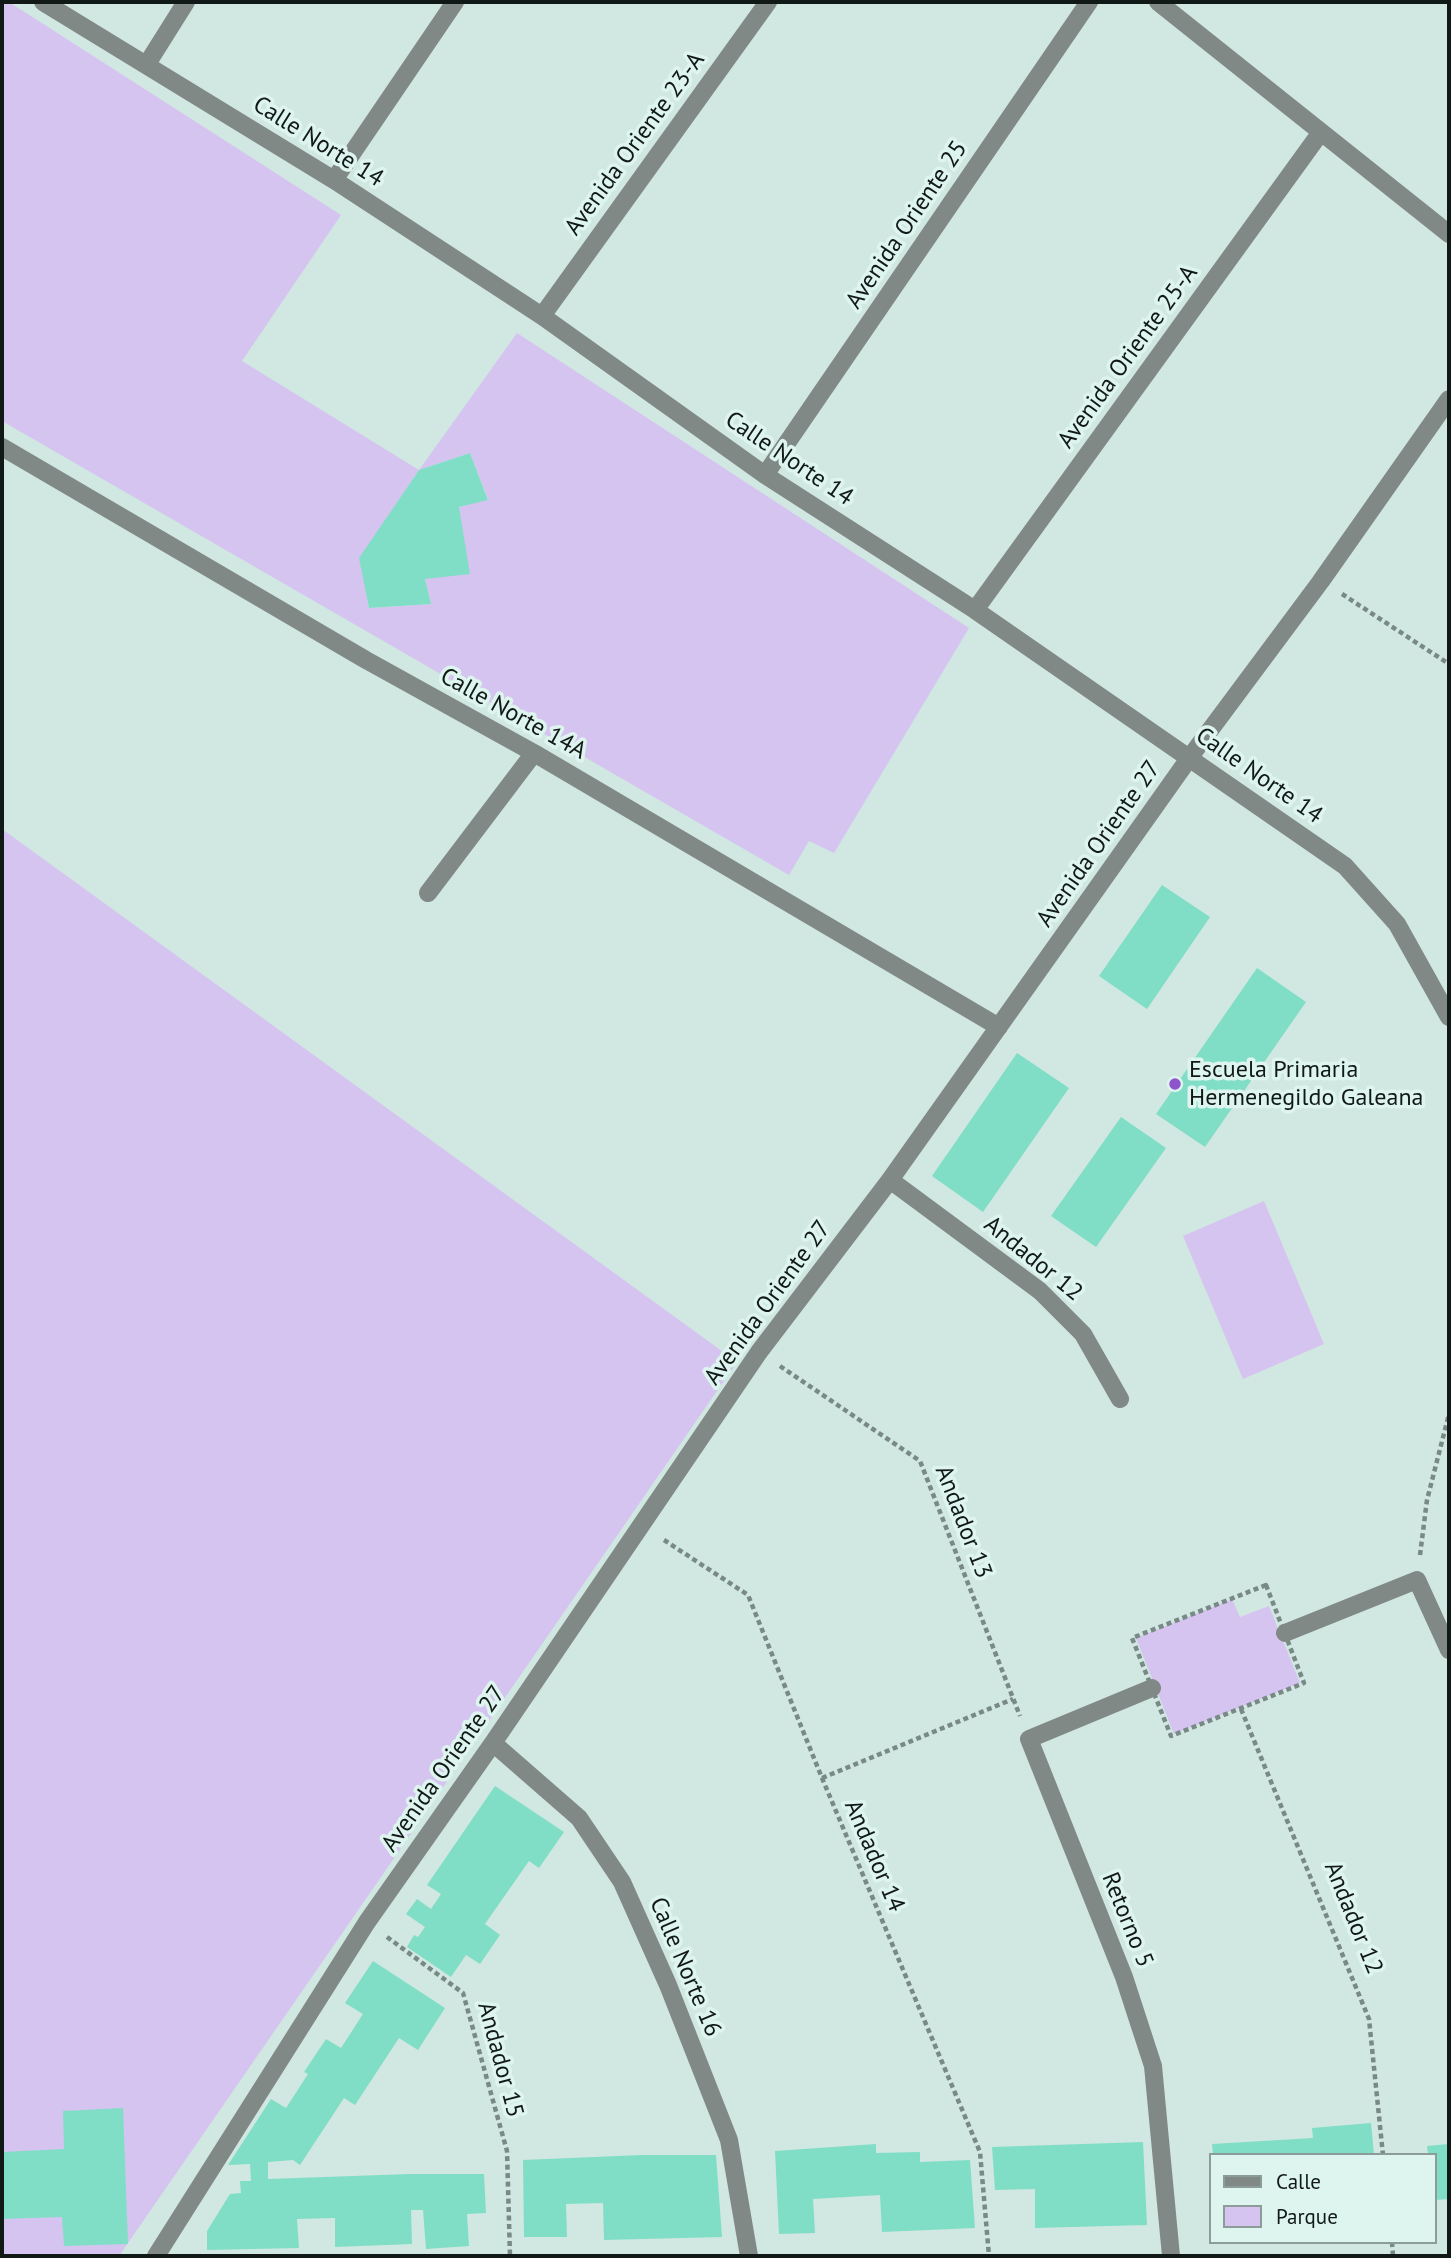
<!DOCTYPE html>
<style>
body{margin:0}
#map{position:relative;width:1451px;height:2258px;overflow:hidden;background:#d1e7e1;font-family:"PT Sans",sans-serif}
canvas{display:block}
.frame{position:absolute;inset:0;border:4px solid #111917;pointer-events:none}
.legend{position:absolute;left:1209px;top:2153px;width:228px;height:91px;box-sizing:border-box;background:#def4ee;border:2px solid #8c9c98;margin:0;padding:9px 12px;list-style:none;font-size:21px;color:#111917}
.legend li{display:flex;align-items:center;gap:14px;height:35px}
.legend b{width:35px;border:2px solid #8c9c98}
</style>
<div id="map">
<canvas width="1451" height="2258"></canvas>
<div class="frame"></div>
<ul class="legend">
<li><b style="height:9px;background:#808986"></b>Calle</li>
<li><b style="height:19px;background:#d5c4f0"></b>Parque</li>
</ul>
</div>
<script>
const ctx = document.querySelector('canvas').getContext('2d');
ctx.lineJoin = 'round';
function fill(path, color) { ctx.fillStyle = color; ctx.fill(path, 'evenodd'); }
function trace(path, color, width, dash) { ctx.strokeStyle = color; ctx.lineWidth = width; ctx.lineCap = dash ? 'butt' : 'round'; ctx.setLineDash(dash || []); ctx.stroke(path); }
function drawText(font, color, halo, rows, align = 'center') {
  ctx.font = font + ' "PT Sans",sans-serif'; ctx.lineWidth = 7; ctx.setLineDash([]); ctx.textBaseline = 'middle'; ctx.strokeStyle = halo; ctx.fillStyle = color; for (const [text, x, y, turn = 0] of rows) {
    ctx.save(); ctx.translate(x, y); ctx.rotate((+turn || 0) * Math.PI / 180); ctx.textAlign = isNaN(turn) ? turn : align; if (halo) ctx.strokeText(text, 0, 0); ctx.fillText(text, 0, 0); ctx.restore();
  }
}
fill(new Path2D(`
 M2,2H9L341,215L242,361L419,470L517,333L969,628L834,853L809,841L789,875L2,421ZM470,453L488,499L459,507L425,579L431,604L369,608L360,558L419,470Z
 M2,829L737,1362L119,2256H2Z
 M1264,1201L1324,1344L1243,1379L1183,1236Z
 M1232,1599L1240,1617L1269,1606L1300,1683L1174,1734L1136,1638Z`), '#d5c4f0');
fill(new Path2D(`
 M470,453L488,500L459,507L470,574L425,579L431,604L369,608L359,558L419,470Z
 M1162,885L1210,917L1147,1009L1099,976Z
 M1257,968L1306,1002L1205,1147L1156,1114Z
 M1017,1053L1069,1088L983,1212L932,1176Z
 M1121,1117L1166,1148L1096,1247L1051,1216Z
 M495,1786L564,1832L539,1868L529,1861L485,1924L500,1935L480,1964L466,1955L451,1977L407,1947L414,1935L418,1937L425,1927L406,1914L417,1899L431,1909L441,1894L427,1885Z
 M373,1961L445,2008L418,2050L399,2038L355,2105L344,2098L300,2165L293,2160L268,2162V2179L410,2174H484L486,2213L467,2214L469,2246L426,2249L423,2210H411L412,2244L335,2247V2218L297,2219L299,2248L207,2250V2231L230,2194L241,2193L240,2181H251L250,2164L228,2165L271,2099L286,2108L308,2074L304,2072L326,2039L341,2048L363,2014L345,2003Z
 M123,2108L128,2244L64,2246L62,2217L2,2219V2152L64,2149L63,2111Z
 M1371,2123L1374,2155H1213L1212,2144L1313,2138L1312,2128Z
 M1143,2142L1147,2225L1035,2228V2189L995,2190L992,2147Z
 M876,2144V2153L920,2152V2162L970,2160L975,2228L882,2232L880,2195L813,2199L815,2233L779,2234L775,2151Z
 M1449,2144V2199L1435,2200V2155H1428L1427,2146Z
 M642,2155H716L722,2237L604,2240L603,2203L566,2204L567,2237H524L523,2160Z`), '#80dec6');
trace(new Path2D(`
 M1342,594L1449,664
 M780,1366L920,1461L1020,1716
 M664,1540L748,1595L822,1778L980,2152L989,2256
 M1420,1555L1427,1500L1449,1414
 M1266,1585L1304,1683L1171,1736L1132,1638Z
 M1241,1709L1369,2019L1383,2155
 M822,1778L1013,1699
 M387,1937L463,1993L507,2151L510,2256
 M1392,2242L1393,2256`), '#798985', 4.5, [5, 3.5]);
trace(new Path2D(`
 M43,2L334,180L542,316L765,475L975,610L1345,866L1397,924L1449,1017
 M1158,2L1449,234
 M147,64L186,2
 M334,180L455,2
 M542,316L768,2
 M2,447L366,660L534,753L999,1027
 M765,475L1089,2
 M975,610L1321,132
 M428,893L534,753
 M890,1180L1040,1291L1083,1334L1120,1399
 M1285,1633L1417,1580L1449,1650
 M1152,1688L1029,1739L1124,1977L1153,2066L1171,2256
 M493,1743L579,1818L622,1882L668,1985L729,2140L749,2256
 M156,2256L367,1922L493,1743L759,1352L890,1180L1190,757L1321,581L1449,399`), '#808986', 18);
for (const [x, y, r, color] of [
 [1175,1084,7,"#8d54cb"]
]) { const dot = new Path2D(); dot.arc(x, y, r, 0, 2 * Math.PI); ctx.fillStyle = color; ctx.fill(dot); trace(dot, '#def4ee', 2.5); }
drawText('24px', '#111917', '#def4ee', [
 ["Calle Norte 14",318,142,32],
 ["Avenida Oriente 23-A",635,144,-54],
 ["Avenida Oriente 25",907,225,-56],
 ["Avenida Oriente 25-A",1128,357,-54],
 ["Calle Norte 14",789,459,34],
 ["Calle Norte 14A",513,714,29],
 ["Calle Norte 14",1259,776,35],
 ["Avenida Oriente 27",1099,844,-55],
 ["Andador 12",1033,1259,39],
 ["Avenida Oriente 27",768,1303,-54],
 ["Andador 13",963,1522,69],
 ["Avenida Oriente 27",444,1769,-55],
 ["Andador 14",874,1856,67],
 ["Andador 12",1353,1918,68],
 ["Retorno 5",1127,1920,68],
 ["Calle Norte 16",685,1967,67],
 ["Andador 15",500,2060,75]
]);
drawText('24px', '#111917', '#def4ee', [
 ["Escuela Primaria",1189,1070],
 ["Hermenegildo Galeana",1189,1098]
], 'left');
</script>
